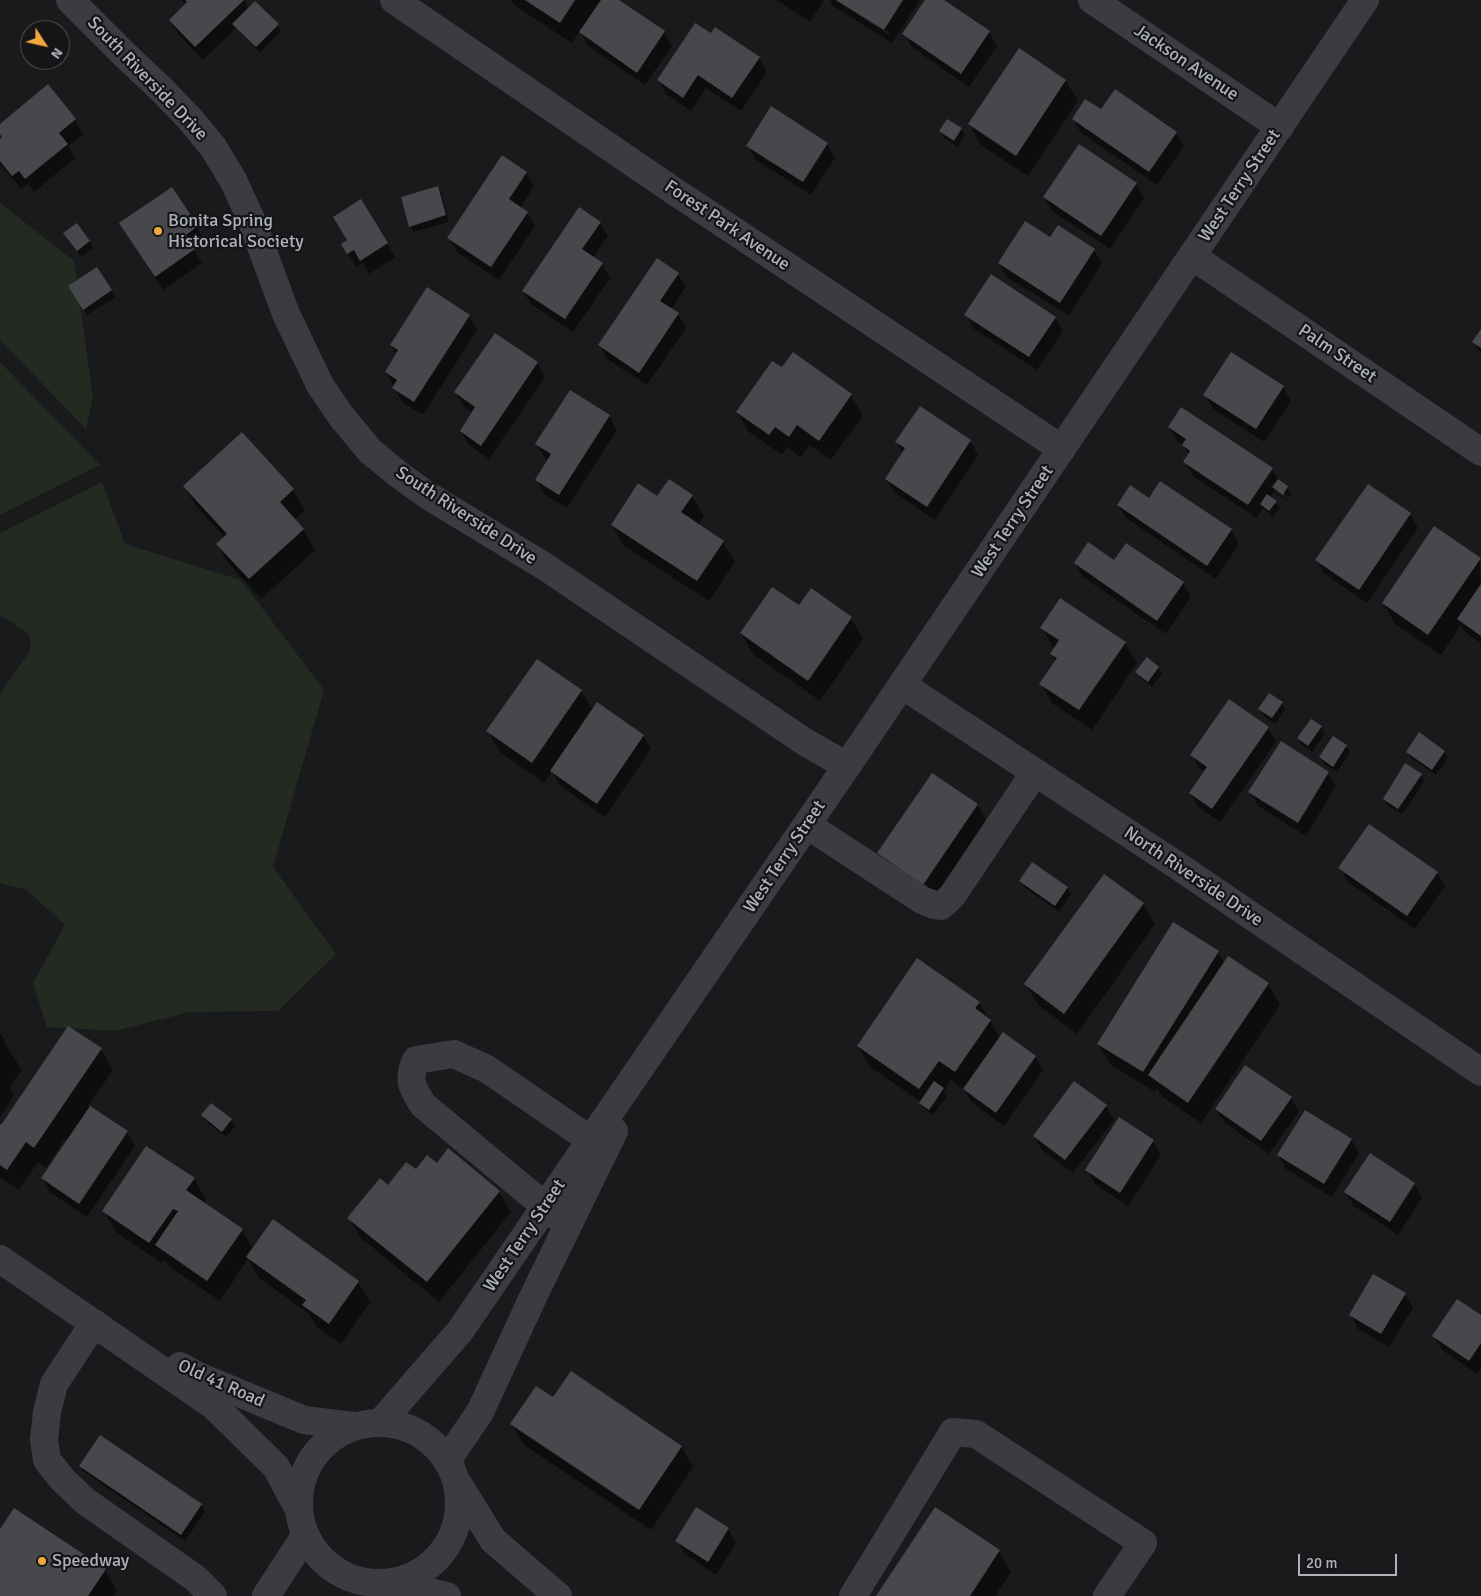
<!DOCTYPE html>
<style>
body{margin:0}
#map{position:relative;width:1481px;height:1596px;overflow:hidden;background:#1a1a1c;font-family:Signika,sans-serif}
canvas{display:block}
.north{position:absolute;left:20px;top:20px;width:50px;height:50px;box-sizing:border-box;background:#151517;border:1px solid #525459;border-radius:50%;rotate:125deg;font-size:14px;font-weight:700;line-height:20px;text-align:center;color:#adb2bb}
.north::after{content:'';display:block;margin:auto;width:18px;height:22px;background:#f0a83e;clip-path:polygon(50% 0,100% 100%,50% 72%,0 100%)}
.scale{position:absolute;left:1298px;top:1554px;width:99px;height:22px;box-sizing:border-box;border:2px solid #adb2bb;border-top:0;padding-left:6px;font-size:15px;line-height:18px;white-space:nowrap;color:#adb2bb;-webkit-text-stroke:4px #151517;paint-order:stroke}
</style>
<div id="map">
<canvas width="1481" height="1596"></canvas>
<div class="north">N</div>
<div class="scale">20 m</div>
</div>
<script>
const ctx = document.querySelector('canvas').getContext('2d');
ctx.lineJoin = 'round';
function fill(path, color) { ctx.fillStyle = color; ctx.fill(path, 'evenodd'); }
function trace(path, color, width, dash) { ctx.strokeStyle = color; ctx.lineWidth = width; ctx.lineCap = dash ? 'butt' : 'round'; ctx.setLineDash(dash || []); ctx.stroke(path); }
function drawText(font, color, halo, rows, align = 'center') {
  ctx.font = font + ' Signika,sans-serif'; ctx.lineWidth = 4.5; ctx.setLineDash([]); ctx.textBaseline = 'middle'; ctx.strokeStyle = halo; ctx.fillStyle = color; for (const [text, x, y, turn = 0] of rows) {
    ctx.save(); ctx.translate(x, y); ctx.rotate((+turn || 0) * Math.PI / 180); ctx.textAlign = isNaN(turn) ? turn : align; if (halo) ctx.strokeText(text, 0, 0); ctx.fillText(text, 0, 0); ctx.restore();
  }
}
fill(new Path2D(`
 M0,203L74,261L93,398L86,429L0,340Z
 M0,362L100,465L0,515Z
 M102,482L125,544L241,580L324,690L273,867L336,954L278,1011L190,1012L115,1031L47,1027L33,983L65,925L27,890L0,883V694L29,652L31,643L28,633L0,615V533Z`), '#222a22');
fill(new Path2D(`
 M182,0H244L249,9L278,25L281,31L260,53L236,28L203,60L178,34L170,20L186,5Z
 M511,0H617L664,32L672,46L645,85L588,46L580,31L572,43L514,5Z
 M776,0H824L810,22Z
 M830,0H835L889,35L890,33L838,0H920L892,43L833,6Z
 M927,0H942L989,32L997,46L969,87L912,47L904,34Z
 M712,35L759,58L767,72L741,111L706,88L691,111L666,94L658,80Z
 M1019,49L1066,81L1078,101L1028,176L981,145L969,124Z
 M48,86L75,120L83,134L68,146L75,158L34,192L28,184L21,189L0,164V141L3,138L0,133V126Z
 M772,108L827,144L835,158L811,195L756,160L748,146Z
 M1073,119L1176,133L1184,146L1157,185L1081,133Z
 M961,129L965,135L958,147L944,138L940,131Z
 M526,173L534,186L520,208L527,213L535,226L499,280L457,252L449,238Z
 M1136,184L1144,198L1110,249L1052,211L1044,197Z
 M438,188L442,194L449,222L414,232L410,226Z
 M172,189L205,241L193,249L202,263L163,290L120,224Z
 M600,223L608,236L593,258L602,264L610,278L573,332L531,304L523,291Z
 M1050,239L1094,250L1102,263L1069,316L1007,277L999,263Z
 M68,240L89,241L93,248L81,257Z
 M387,243L395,257L369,274L363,263L356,267L343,244Z
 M97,269L115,297L87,315L73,293Z
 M678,274L686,287L671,309L678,314L686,328L647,385L607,359L600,345Z
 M428,289L469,316L477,330L423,415L402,402L386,372L397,355L391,345Z
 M966,315L1055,318L1063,331L1037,370L974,329Z
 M1481,331V354L1474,342Z
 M537,363L545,377L489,459L469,445L461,431L473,413L463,406L455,392Z
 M783,369L851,395L863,416L831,460L810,445L801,457L787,447L782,455L749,432L737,412Z
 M1283,387L1291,401L1264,442L1213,409L1205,395Z
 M920,408L970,441L978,455L935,520L894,492L886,479L903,453L897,443Z
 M609,416L617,430L567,508L544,494L537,480L548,461L545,458L537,444Z
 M1169,427L1272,469L1280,482L1287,487L1291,494L1287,500L1277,494L1275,490L1270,498L1276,502L1280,508L1273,517L1263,508L1257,518L1193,476L1185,462L1189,456L1184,445L1177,441ZM1278,490L1289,497L1287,499L1276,492Z
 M1368,485L1410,514L1418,528L1367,603L1325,574L1317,560Z
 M184,486L293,490L305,510L294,520L303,529L315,550L261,599L229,564L217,544L224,537L196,506Z
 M692,496L704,516L698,525L723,542L735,562L709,601L624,546L612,525L658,498Z
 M1149,500L1231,530L1239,544L1216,579L1126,518L1118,505Z
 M1480,559L1481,643L1466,633L1461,625L1441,655L1395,624L1383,603Z
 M1114,562L1183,583L1191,597L1166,634L1083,577L1075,563Z
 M799,607L851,618L863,639L820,701L753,654L741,633Z
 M1042,628L1125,643L1137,663L1092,730L1053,704L1041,684L1056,662L1051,654L1054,649Z
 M1147,659L1158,668L1162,674L1152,687L1141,678L1137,672Z
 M537,660L581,691L593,710L643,735L651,749L605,817L559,785L552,772L544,783L500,752L488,731Z
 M1282,703L1285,709L1275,724L1263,715L1259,709Z
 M1311,720L1321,727L1325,734L1312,752L1302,745L1298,738Z
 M1268,728L1276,742L1220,822L1198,807L1190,793L1205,772L1200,769L1192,755Z
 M1334,737L1346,746L1350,752L1337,772L1324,764L1320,757Z
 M1407,752H1444L1448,758L1436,775L1411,758Z
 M1328,773L1336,786L1306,836L1258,806L1250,792Z
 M932,774L978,805L989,826L935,905L890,874L878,853Z
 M1421,774L1424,781L1402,815L1388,805L1384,799Z
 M1340,868L1437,873L1445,886L1415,929L1348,882Z
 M1021,881L1067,888L1071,894L1059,912L1024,887Z
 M1143,904L1155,924L1077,1034L1038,1005L1026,984Z
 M1218,952L1224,963L1268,984L1280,1005L1201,1123L1161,1096L1157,1088L1155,1092L1110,1064L1098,1044Z
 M979,1002L1000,1038L1035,1056L1043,1070L1004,1126L972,1103L964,1090L951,1080L944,1091L947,1096L933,1115L924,1109L921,1102L870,1067L858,1046Z
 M0,1033L5,1040L4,1042L22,1070L10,1088L14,1095L0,1117Z
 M101,1049L113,1070L88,1106L127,1132L135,1146L87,1217L50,1192L43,1178L67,1141L65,1139L46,1168L38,1162L19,1190L0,1177V1126Z
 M1291,1098L1299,1112L1269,1154L1224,1122L1216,1109Z
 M211,1104L231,1120L235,1127L226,1137L206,1121L202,1115Z
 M1106,1106L1114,1120L1073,1173L1042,1150L1034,1136Z
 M1119,1119L1153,1141L1161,1155L1128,1206L1095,1184L1087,1170Z
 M1351,1139L1359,1153L1332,1197L1286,1169L1278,1155Z
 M448,1150L499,1192L511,1212L439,1302L361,1238L349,1218L388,1187L416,1171L437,1164Z
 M194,1179L206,1200L203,1203L242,1230L253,1249L358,1282L370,1302L341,1344L316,1326L308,1313L259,1278L248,1259L220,1301L168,1266L164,1259L162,1263L116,1232L104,1211Z
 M1414,1184L1422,1198L1398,1235L1354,1206L1346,1192Z
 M1405,1294L1413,1308L1389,1347L1358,1329L1351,1315Z
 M1481,1317V1368L1477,1374L1442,1350L1434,1336Z
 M554,1399L681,1446L693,1467L651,1530L524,1445L512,1424Z
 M80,1466L201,1505L205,1512L185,1541L84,1472Z
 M728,1529L736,1543L716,1575L685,1554L677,1541Z
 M0,1531L105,1570L117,1591L113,1596H0Z
 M999,1551L1011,1572L995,1596H877Z`), '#0007');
fill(new Path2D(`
 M185,0H244L195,47L169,20L187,2Z
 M525,0H575L560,23Z
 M601,0H619L665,31L637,73L579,32Z
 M836,0H903L884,30Z
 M925,0H944L990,31L961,74L902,34Z
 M255,1L279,24L256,47L232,24Z
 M695,23L711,33L715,27L760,57L732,98L698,75L683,98L657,80Z
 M1019,48L1066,80L1016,156L968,124Z
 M48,84L76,119L59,133L68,144L25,179L19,171L12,176L0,161V139L2,137L0,134V124Z
 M1115,89L1177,132L1149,172L1072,119L1085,99L1101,109Z
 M771,106L828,143L803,182L746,146Z
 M947,119L962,128L954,141L939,131Z
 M1079,144L1137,183L1101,236L1043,197Z
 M502,155L527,172L509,199L528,212L491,267L447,238Z
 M438,186L446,215L409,227L401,197Z
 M172,187L198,226L186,235L195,249L155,277L119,223Z
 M361,199L388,243L360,261L354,250L347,254L341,244L347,240L333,217Z
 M579,207L601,222L582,249L603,263L565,319L522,291Z
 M1025,221L1050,237L1058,225L1095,249L1060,303L998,263Z
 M77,223L90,241L77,251L63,233Z
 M657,258L679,273L660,301L679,313L639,373L598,345Z
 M97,267L112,290L83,310L68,286Z
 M991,274L1056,317L1029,357L964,315Z
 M427,287L470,315L414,402L392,388L397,380L385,372L398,350L390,345Z
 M1481,329V348L1472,342Z
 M495,333L538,362L481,446L460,431L475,407L454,392Z
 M793,352L852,394L819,441L797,425L789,437L775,427L769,435L736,412L772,361L782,367Z
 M1231,352L1284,386L1256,429L1203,395Z
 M570,390L610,415L559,495L535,480L551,454L535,444Z
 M920,406L971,440L927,507L885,479L905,448L895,442Z
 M1181,407L1273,468L1248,505L1183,462L1190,451L1182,445L1186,439L1168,427Z
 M242,432L294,489L280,502L304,529L249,579L216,544L227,534L183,486Z
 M669,479L693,495L681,512L724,541L697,581L611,525L638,483L657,496Z
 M1278,479L1288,486L1283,495L1272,487Z
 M1160,481L1232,529L1207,566L1117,505L1130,485L1149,498Z
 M1368,484L1411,513L1359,590L1315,560Z
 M1267,494L1277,501L1269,511L1260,504Z
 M1434,526L1481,558L1428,635L1382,603Z
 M1088,542L1114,560L1126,543L1184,582L1157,621L1074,563Z
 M1481,584V636L1457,619Z
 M772,587L799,605L811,588L852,617L808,681L740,633Z
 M1060,598L1126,642L1079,710L1039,684L1057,658L1050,654L1059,640L1040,628Z
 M1147,657L1159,667L1148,682L1135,672Z
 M537,659L582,690L532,763L486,731Z
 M1269,693L1283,702L1272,718L1258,709Z
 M1229,699L1269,727L1212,809L1189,793L1207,767L1190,755Z
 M597,702L644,735L597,804L550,771Z
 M1311,719L1322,726L1308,746L1297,738Z
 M1419,732L1445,751L1432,770L1406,752Z
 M1333,736L1347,745L1333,767L1319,757Z
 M1281,741L1329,772L1298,823L1248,792Z
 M1405,763L1422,774L1398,809L1383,799Z
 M932,773L978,804L923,885L877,853Z
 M1369,824L1438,872L1407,916L1338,868Z
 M1032,862L1068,887L1055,906L1019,881Z
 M1104,874L1144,903L1064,1014L1024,984Z
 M1173,922L1219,951L1143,1072L1097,1044Z
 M1228,956L1269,983L1188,1103L1148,1075Z
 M917,958L980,1002L975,1008L991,1020L955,1072L939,1061L919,1089L857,1046Z
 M68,1026L102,1048L34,1148L26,1142L7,1170L0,1165V1124L1,1125Z
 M1003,1032L1036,1056L996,1113L963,1089Z
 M1245,1065L1292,1097L1261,1141L1215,1109Z
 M934,1081L944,1088L929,1110L919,1103Z
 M1074,1081L1107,1105L1065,1160L1033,1136Z
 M211,1103L232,1119L222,1132L201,1115Z
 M90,1106L128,1131L79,1204L41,1178Z
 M1305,1110L1352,1139L1324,1184L1277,1155Z
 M1119,1117L1154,1140L1120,1193L1085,1170Z
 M146,1146L195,1178L186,1190L243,1229L207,1281L155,1245L178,1211L173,1209L149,1243L102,1211Z
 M448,1148L500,1191L427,1282L347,1218L380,1178L388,1185L406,1162L416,1169L427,1155L437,1163Z
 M1370,1153L1415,1183L1390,1222L1344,1192Z
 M273,1219L359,1281L329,1324L302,1305L306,1300L246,1257Z
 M1373,1274L1406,1293L1381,1334L1349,1315Z
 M1457,1299L1481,1315V1343L1469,1361L1432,1336Z
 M571,1371L682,1446L639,1510L510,1424L536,1386L553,1397Z
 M100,1435L202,1504L181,1535L79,1466Z
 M696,1507L729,1528L708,1562L675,1541Z
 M935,1507L1000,1550L970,1596H876Z
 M14,1508L106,1569L88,1596H0V1529Z`), '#47484c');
trace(new Path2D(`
 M70,0L126,56L162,90L190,119L213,147L233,180L251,219L286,314L320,385L341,416L370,451L398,474L427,495L544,566L805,742L847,766
 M394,0L668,187L1062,449
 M1092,0L1280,127
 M1192,256L1481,452
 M902,685L1178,866L1481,1072
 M807,825L922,900L934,905L941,906L952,896L1035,772
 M558,1217L423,1105C412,1087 407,1080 416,1060L454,1054L487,1069L605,1150
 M0,1259L214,1406L276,1467L299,1510
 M94,1323L54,1384L47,1412L44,1440L47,1460L62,1479L85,1501L195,1578L213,1596
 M180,1366L198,1376L304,1420L354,1426
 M381,1422L460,1331L847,766L1365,0
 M299 1503a80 80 0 1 1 160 0a80 80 0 1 1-160 0Z
 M448,1459L480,1412L534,1295L614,1131
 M459,1485L493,1540L558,1596
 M393,1583L447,1596
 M266,1596L305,1536
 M853,1596L953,1432L976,1434L1143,1543L1107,1596`), '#3b3c41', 28);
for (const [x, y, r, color] of [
 [158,231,5,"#f0a83e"],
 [42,1561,5,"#f0a83e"]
]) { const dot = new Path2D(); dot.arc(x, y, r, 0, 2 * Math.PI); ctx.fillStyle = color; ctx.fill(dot); trace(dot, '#151517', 2); }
drawText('18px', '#adb2bb', '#151517', [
 ["Jackson Avenue",1186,63,34],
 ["South Riverside Drive",147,79,46],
 ["West Terry Street",1240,186,-56],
 ["Forest Park Avenue",727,226,34],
 ["Palm Street",1337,354,34],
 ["South Riverside Drive",466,516,33],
 ["West Terry Street",1013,522,-56],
 ["West Terry Street",785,857,-56],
 ["North Riverside Drive",1193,877,34],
 ["West Terry Street",525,1236,-56],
 ["Old 41 Road",221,1384,24]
]);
drawText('18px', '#adb2bb', '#151517', [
 ["Bonita Spring",168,221],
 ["Historical Society",168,242],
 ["Speedway",52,1561]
], 'left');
</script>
